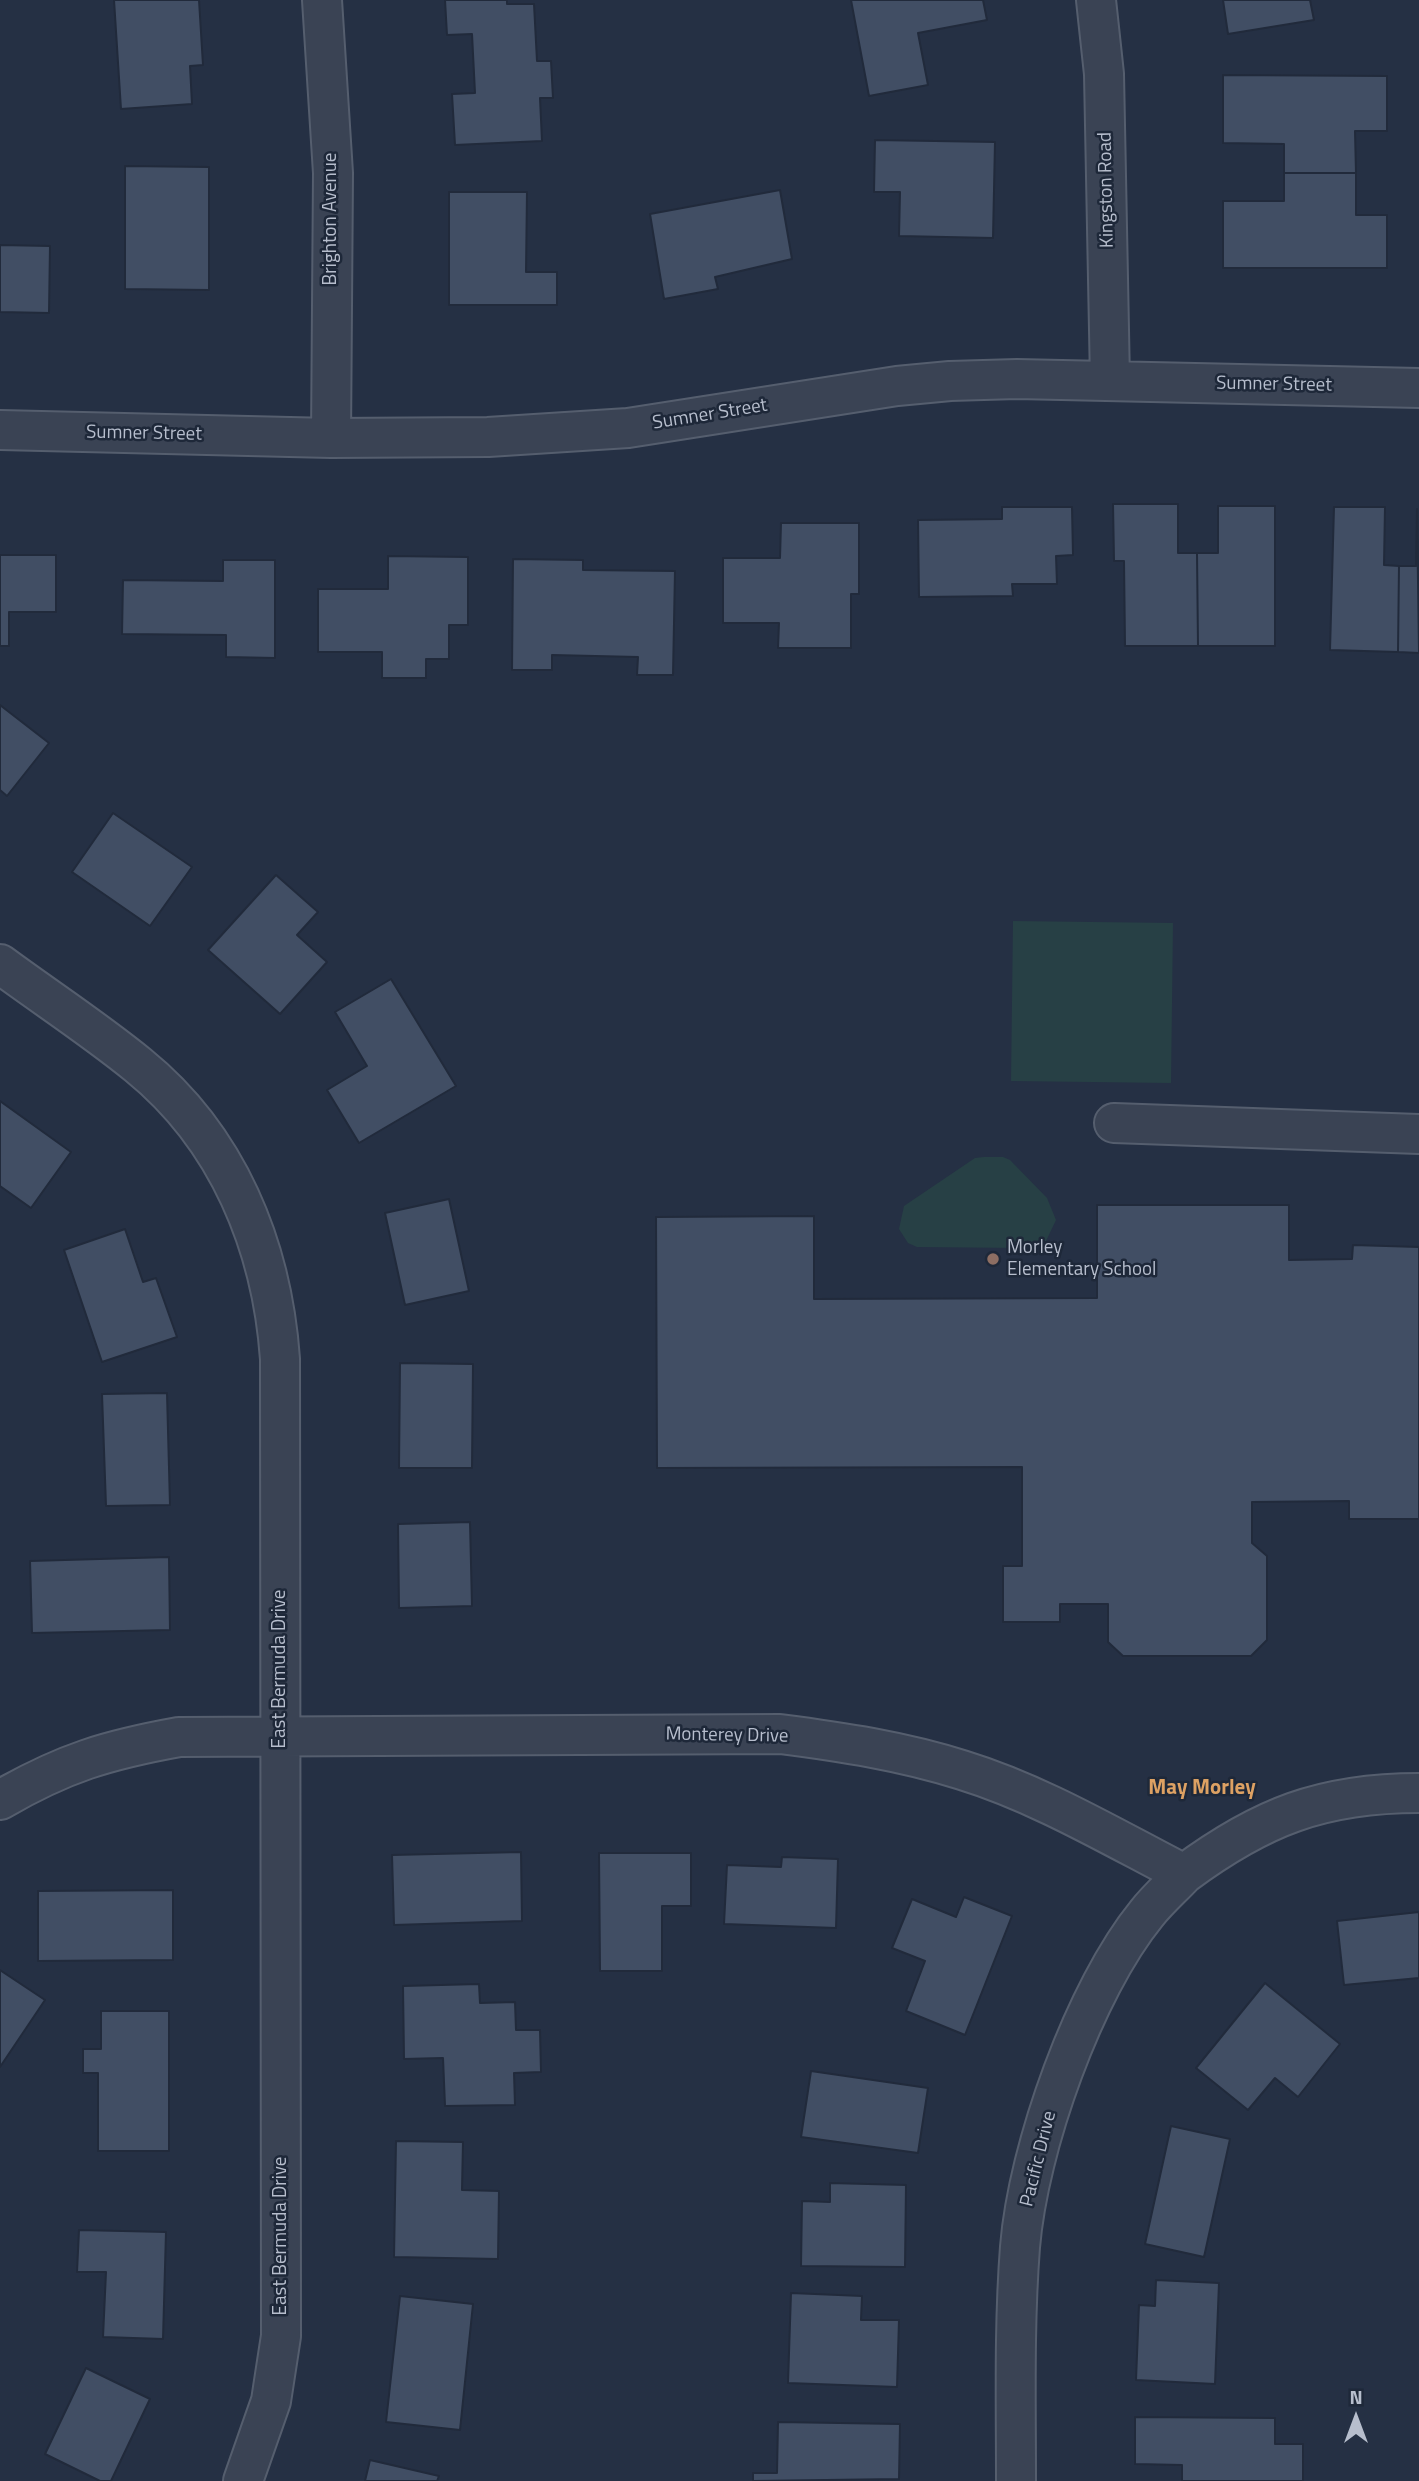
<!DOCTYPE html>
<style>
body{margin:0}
#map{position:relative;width:1419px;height:2481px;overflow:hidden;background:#253044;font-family:"Titillium Web",sans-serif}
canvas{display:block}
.north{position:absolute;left:1321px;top:2383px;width:70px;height:70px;-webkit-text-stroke:5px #1e2839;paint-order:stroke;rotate:0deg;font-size:19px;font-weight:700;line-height:28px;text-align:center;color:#b7becd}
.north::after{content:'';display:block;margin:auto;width:24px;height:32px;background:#b7becd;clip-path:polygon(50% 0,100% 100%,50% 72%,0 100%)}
</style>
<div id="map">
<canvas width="1419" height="2481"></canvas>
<div class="north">N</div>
</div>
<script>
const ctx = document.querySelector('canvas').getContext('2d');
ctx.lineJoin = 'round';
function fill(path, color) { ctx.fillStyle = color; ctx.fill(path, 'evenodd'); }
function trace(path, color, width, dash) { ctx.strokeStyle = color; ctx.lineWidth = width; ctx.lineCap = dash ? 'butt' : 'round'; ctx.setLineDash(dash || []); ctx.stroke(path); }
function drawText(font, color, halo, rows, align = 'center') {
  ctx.font = font + ' "Titillium Web",sans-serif'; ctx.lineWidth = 5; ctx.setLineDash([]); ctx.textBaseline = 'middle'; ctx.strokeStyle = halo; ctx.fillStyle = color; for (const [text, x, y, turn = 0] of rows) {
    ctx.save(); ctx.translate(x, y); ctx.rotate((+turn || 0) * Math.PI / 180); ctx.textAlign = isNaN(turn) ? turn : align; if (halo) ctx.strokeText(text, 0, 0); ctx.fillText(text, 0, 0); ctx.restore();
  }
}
fill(new Path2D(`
 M1013,921L1173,923L1171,1083L1011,1081Z
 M984,1157H1003L1010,1160L1047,1198L1056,1220L1046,1241L1024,1248L917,1247L908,1243L899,1229L904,1206L975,1158Z`), '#274045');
const building = new Path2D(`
 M114,0H199L203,65L190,66L192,104L121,109Z
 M445,0H507V4H534L537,61H551L553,98H540L542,141L455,145L452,94L475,93L472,34L447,35Z
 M851,0H983L987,20L918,33L928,85L869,96Z
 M1223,0H1310L1314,20L1228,34Z
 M1223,75L1387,76V131H1355L1356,173H1284V144L1223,143Z
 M875,140L995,142L993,238L899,236L900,192H874Z
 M125,166L209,167V290L125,289Z
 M1284,173H1356V215H1387V268H1223V201H1284Z
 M780,190L792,259L715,277L718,289L664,299L650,214Z
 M449,192H527L526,272H557V305H449Z
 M0,245L50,246L49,313L0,312Z
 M1113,504H1178V553H1197L1198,646H1125L1124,561H1114Z
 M1218,506H1275V646H1198L1197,553H1218Z
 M1002,507H1072L1073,555L1056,556L1057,584H1012L1013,596L919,597L918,520L1002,519Z
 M1334,507H1385L1384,565L1399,566L1398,652L1330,650Z
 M1417,509L1419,653L1398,652L1399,566H1416Z
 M781,523H859V594H851V648H778L779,623H723V558H780Z
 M0,555H56V612H9V646H0Z
 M388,556L468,557V625H449V659H426V678H382V652H318V589H388Z
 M513,559L583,560V570L675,571L673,675H637L638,657L552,655V670H512Z
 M223,560H275V658L226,657V635L122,634L123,580L223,581Z
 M0,705L49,743L7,796L0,790Z
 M113,813L192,867L150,926L72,872Z
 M276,875L318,912L297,935L327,962L280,1014L208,950Z
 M391,979L456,1086L359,1143L327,1090L367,1066L335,1012Z
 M0,1101L71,1152L31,1208L0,1186Z
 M449,1199L469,1291L405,1305L385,1213Z
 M1097,1205H1289V1260L1352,1259L1353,1245L1419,1247V1519H1349V1501L1252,1502V1543L1267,1556V1640L1251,1656H1123L1108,1642V1604H1060V1622H1003V1566H1022V1467L657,1468L656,1217L814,1216V1299L1097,1298Z
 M125,1229L143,1282L156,1278L177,1337L102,1362L64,1250Z
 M400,1363L473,1364L472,1468H399Z
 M167,1393L170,1505L106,1506L102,1394Z
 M470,1522L472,1606L399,1608L398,1524Z
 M169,1557L170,1630L32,1633L30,1561Z
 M521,1852L522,1921L394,1925L392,1855Z
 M599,1853H691V1906H662V1971H600Z
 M782,1857L838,1859L836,1928L724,1924L727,1865L781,1867Z
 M173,1890V1960L38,1961V1891Z
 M964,1897L1012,1916L965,2035L906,2011L925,1961L892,1948L912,1899L956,1917Z
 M1419,1912V1978L1344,1985L1337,1921Z
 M0,1970L45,2000L0,2067Z
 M1265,1983L1340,2044L1298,2097L1275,2078L1248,2110L1196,2068Z
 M479,1984L480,2003L515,2002L516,2030H540L541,2072L514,2073L515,2105L445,2106L443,2058L404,2059L403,1986Z
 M101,2011H169V2151H98V2073H83V2049H101Z
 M811,2071L928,2088L918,2153L801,2137Z
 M1171,2126L1230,2139L1204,2257L1145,2244Z
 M396,2141L463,2142L462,2190L499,2191L498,2259L394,2257Z
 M830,2183L906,2185L905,2267L801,2266L802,2201L830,2202Z
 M79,2230L166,2232L163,2339L103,2337L106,2272H77Z
 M1156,2280L1219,2283L1215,2384L1136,2380L1139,2305L1155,2306Z
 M791,2293L862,2296L861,2320H899L897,2387L788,2383Z
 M400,2296L473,2304L460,2430L386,2422Z
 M86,2368L150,2399L111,2481H100L45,2454Z
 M1135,2417L1275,2418V2444H1303V2481H1182V2465L1135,2464Z
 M778,2422L900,2424L899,2479L753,2481V2473H777Z
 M370,2460L439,2476L437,2481H365Z`);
fill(building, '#414e64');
trace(building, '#212a3b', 2);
const minor = new Path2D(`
 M322,0L333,173L331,438
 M1096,0L1104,74L1110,381
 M0,430L331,438L488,437L628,428L897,386L950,381L1017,379L1419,388
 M0,964C46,998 94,1029 138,1065C228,1138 272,1246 280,1359L281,2336L271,2401L243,2481
 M1114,1123L1419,1134
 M0,1800C64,1763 107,1750 179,1737L780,1734C842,1742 902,1751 962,1770C1040,1794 1112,1837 1184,1874C1261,1817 1322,1793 1419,1793
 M1016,2481C1016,2403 1014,2325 1020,2247C1028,2148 1084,1990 1147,1913C1158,1899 1172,1887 1184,1874`);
trace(minor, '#555e6e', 42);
trace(minor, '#3a4354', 38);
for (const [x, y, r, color] of [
 [993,1259,7,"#8d6e63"]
]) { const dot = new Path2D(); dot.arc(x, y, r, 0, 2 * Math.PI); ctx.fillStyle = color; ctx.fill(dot); trace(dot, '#1e2839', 2.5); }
drawText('19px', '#b7becd', '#1e2839', [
 ["Kingston Road",1107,190,-91],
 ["Brighton Avenue",331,219,-90],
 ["Sumner Street",1274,385,1],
 ["Sumner Street",710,415,-9],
 ["Sumner Street",144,434,1],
 ["East Bermuda Drive",280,1669,-90],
 ["Monterey Drive",727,1736,1],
 ["Pacific Drive",1039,2159,-76],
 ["East Bermuda Drive",281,2236,-90]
]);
drawText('19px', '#b7becd', '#1e2839', [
 ["Morley",1007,1248],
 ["Elementary School",1007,1270]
], 'left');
drawText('bold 21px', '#dda163', '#1e2839', [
 ["May Morley",1202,1789]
]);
</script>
